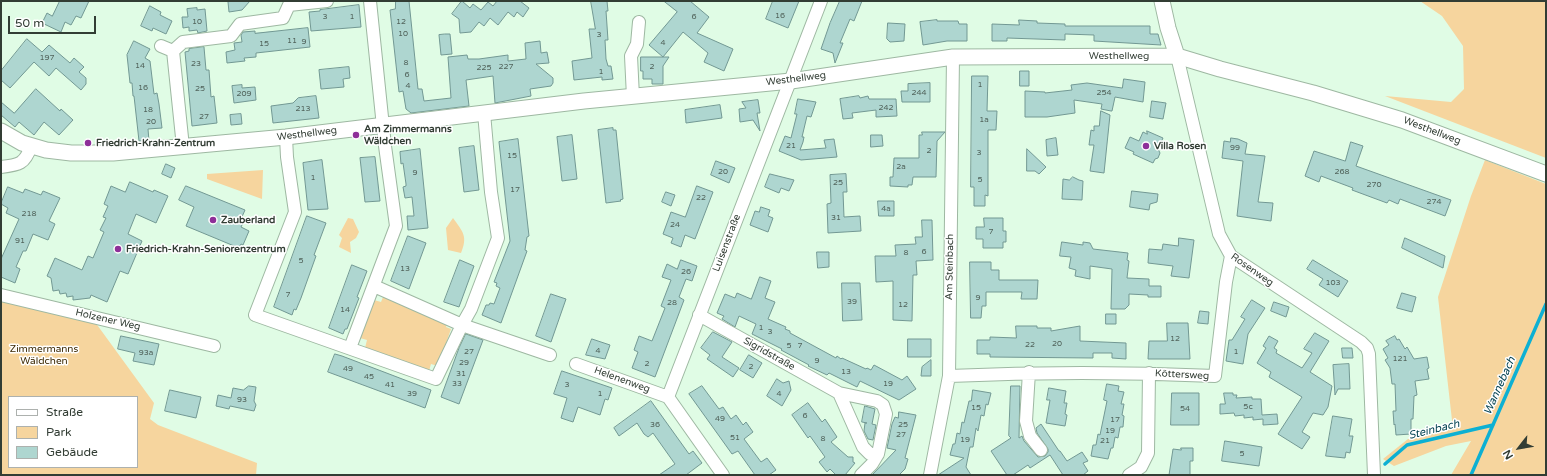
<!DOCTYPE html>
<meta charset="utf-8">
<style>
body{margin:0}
#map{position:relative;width:1547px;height:476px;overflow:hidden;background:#e0fce5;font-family:"Varela Round",sans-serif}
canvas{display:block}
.frame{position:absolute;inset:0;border:2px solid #323d34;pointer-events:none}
.legend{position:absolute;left:8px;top:396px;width:130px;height:72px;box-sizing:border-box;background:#fff;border:1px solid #adb1ae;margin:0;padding:5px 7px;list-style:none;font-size:12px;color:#323d34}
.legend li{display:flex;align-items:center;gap:8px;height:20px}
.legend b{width:20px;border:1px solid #adb1ae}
.north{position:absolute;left:1499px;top:428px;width:40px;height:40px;-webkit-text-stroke:3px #fff;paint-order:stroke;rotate:239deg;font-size:11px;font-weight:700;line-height:16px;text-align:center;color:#323d34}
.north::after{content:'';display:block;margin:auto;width:14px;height:18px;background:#323d34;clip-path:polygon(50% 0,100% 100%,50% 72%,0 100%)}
.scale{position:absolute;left:8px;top:16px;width:88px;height:18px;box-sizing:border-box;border:2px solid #323d34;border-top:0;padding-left:5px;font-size:12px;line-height:14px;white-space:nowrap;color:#323d34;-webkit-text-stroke:3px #fff;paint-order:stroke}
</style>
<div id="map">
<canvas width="1547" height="476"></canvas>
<div class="frame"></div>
<ul class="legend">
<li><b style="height:5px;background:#fff"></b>Straße</li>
<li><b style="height:11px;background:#f6d59e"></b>Park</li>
<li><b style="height:11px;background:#aed6d0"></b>Gebäude</li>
</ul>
<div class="north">N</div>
<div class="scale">50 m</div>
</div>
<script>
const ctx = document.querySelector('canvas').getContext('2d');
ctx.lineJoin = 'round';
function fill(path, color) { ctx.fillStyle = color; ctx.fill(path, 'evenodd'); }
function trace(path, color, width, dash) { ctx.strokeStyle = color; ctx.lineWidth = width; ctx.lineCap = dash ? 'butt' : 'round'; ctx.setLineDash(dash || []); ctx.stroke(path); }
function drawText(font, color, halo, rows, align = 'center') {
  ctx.font = font + ' "Varela Round",sans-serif'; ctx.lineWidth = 3; ctx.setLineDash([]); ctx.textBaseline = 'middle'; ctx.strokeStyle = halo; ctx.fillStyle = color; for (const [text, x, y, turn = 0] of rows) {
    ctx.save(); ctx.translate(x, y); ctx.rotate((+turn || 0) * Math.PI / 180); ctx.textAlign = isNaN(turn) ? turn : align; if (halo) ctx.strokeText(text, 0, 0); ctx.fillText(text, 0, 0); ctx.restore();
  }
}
fill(new Path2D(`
 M1420,1H1546V158L1385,96L1451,102L1464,89L1463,46L1442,16Z
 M1485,160L1546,184V475H1451L1471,441L1446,446L1394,466L1383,459L1408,439L1453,429L1438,297L1471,196Z
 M263,170L262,199L207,179V174Z
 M348,218L353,219L359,232L356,238L350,242L351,253L339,247L342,238L339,235Z
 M453,218C463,232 468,236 461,253L448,250L446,228Z
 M383,297L448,321L446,327L451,329L438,366L431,364L429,371L365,348L367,340L360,338L374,300L381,302Z
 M1,300L95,322L154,403L150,419L158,425L257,463L256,475H1ZM9,397H137V467H9Z`), '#f6d59e');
trace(new Path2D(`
 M1385,464L1407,445L1493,425
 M1471,475L1546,304`), '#0db0d3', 3.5);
const building = new Path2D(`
 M60,1H89L81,18L76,16L71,25L65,22L61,32L42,23L47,13L52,16Z
 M250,1L242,10L229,12L228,2Z
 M396,1H409L418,89H422L424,101L451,98L448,57L467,55L468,59H479L508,55V61L526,59L525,43L540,41L541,53L547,52L549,63L536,64L553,78V83L551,86L530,89L531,96L495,103L493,76L466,80L469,106L411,113L406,109L403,91L399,92L390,10L395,9Z
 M462,1L470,8L473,4L481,10L488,2L493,6L497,1H520L529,8L523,17L517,12L514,17L508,12L498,25L490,18L484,26L479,22L471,32L460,33L459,19L452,14Z
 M591,1H607L608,11H606L608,40H605L606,59L608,66H611L613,79L602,80V77L574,80L572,61L592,58L589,29H595Z
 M664,1H690L709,17L697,33L733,49L724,71L704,62L708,53L683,32L663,57L649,45L677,12Z
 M773,1H799L788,28L766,19Z
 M840,1H862L854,21L850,19L840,43H843L835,63L833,53L821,49L830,23Z
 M359,5L361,27L311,31L309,12L320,11V10Z
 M150,6L161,12L160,15L172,21L166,34L153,28L152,31L141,26Z
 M197,8V10L205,9L207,31L198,33L197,30L189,31V27L183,28L182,17H188L187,9Z
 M937,20V21H958L959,24H967V41H947L923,45L920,22Z
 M1019,20L1037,21V23L1065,24V26H1150V34H1158L1161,45L1094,41V35L1065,34V40L1007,38V41H992V24L1019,25Z
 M888,23L905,24L904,41L890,42L887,39Z
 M308,28L310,47L256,53V57L244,58L245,61L227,63L226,52L235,50L234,43L242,42L241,35L243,32L255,31V33Z
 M445,34H450L452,54L441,55L439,35Z
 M27,39L42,52L49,45L70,63L74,58L84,67L79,72L86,78V84L81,90L56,68L49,76L34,62L10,88L1,80V71Z
 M134,41L150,49L145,58L150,61L154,94L157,93L159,104L162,128L148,129L149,141H139L134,96H133L132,83H130L127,55Z
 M204,47L206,70H209L211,97L214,96L217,123L192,126L185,52L189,51V49Z
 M641,57H669L663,66V84H652V79H643V71H641Z
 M349,67L350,78L343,79L344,87L321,89L319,70Z
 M1020,71H1029V86H1020Z
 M972,76H988L987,111H997L996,130H988V196L985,195V206H974V187H971Z
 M1124,79L1145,82L1143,102L1115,97L1112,111H1111L1101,109L1102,104L1074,100L1075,113L1047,117H1025V91L1045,92V93L1072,90L1071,85L1087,83L1122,88Z
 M930,83V102H902L901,91H908V84Z
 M242,85V88L255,87L256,100L234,103L232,86Z
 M36,89L60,111L61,109L73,120L59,135L44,122L34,135L19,122L15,127L1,115V102L14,113Z
 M316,96L319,118L273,123L271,106L293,103L298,98Z
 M859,96L860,98L868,96L869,99H896L897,116L876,117V110L852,113L853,118L843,119L840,99Z
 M798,99L816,102L811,117L807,116L802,137H804L803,142L800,150L826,148L824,140L834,139L837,157L801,160L779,151L785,136L791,138L797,114H795Z
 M758,100L760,113H757L760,131L753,120L740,122L739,109L746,108L742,102Z
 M1152,101L1166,103L1163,119L1150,117Z
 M720,105L722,118L686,123L685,110Z
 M1101,111L1110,115L1104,173L1090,171L1094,145H1089L1091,130L1094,131V126H1099Z
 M241,114L242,124L231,125L230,115Z
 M613,128V130H616L623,199L620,200L621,201L606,203L598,130Z
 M1147,131L1163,138L1158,149L1160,153L1158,158L1155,159L1153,163L1133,154L1134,152L1125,148L1130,137L1139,141L1143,132L1147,134Z
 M922,132H945L937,141L936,177H913L912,185H908V187L890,186V177H893L894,158H919V135H922Z
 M572,135L577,179L562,181L557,137Z
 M871,135H882L883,146L871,147Z
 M1056,138L1058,155L1047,156L1046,140Z
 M1231,138L1238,139L1247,143L1245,154L1265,156L1258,202L1273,203L1271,221L1237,216L1243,161L1222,158L1224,141L1230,142Z
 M518,139L529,236L527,237L525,250L527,251L501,323L482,315L486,305H489L490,303L494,304L500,288L496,286L497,283L494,282L510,241L499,142Z
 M1351,142L1363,146L1356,166L1451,200L1445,216L1400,199L1398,204L1389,200L1387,203L1352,190L1353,188L1321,176L1319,182L1305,176L1314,151L1345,161Z
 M474,146L479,190L464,192L459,148Z
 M420,149L428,228L408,230L407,216H414L412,197L405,198L403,187L406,186V184L403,163L401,164L400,152Z
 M1027,149L1046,167L1039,174L1035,171H1027Z
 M375,157L380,201L365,202L360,158Z
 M322,160L328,209L308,210L303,163Z
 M716,161L735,168L729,183L711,175Z
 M166,164L175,168L171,178L162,174Z
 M770,174L794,180L789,191L781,188L779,193L765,187Z
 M846,174L847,192H843L844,217L860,216L861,231L828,233L827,204L831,203L830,175Z
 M1073,177L1079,180L1083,181L1082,200L1062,199L1063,179L1069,180Z
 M130,182L153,192L154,190L168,196L156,223L136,214L128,234L142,241L128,274L120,271L107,302L91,295L90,298L73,300V296L67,297L66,293L60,294L59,290L53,291L51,278L47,276L55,258L82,270L88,256L93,258L104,232L100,230L106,218L103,217L108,206L104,204L111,186L125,192Z
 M186,186L245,210L241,219L244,221L241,227L249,231L243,245L241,244L239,248L186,226L194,207L179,200Z
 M697,186L713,192L695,239L685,235L681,247L671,243L673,238L663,234L671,212L685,217Z
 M8,187L23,193L25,189L41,195L43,191L60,198L49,221L55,224L48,240L33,234L26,251H23L16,267L20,269L15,283L1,277V259L19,219L6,213L8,208L1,204Z
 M1132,191L1158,194L1157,202L1150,204L1149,210L1130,207Z
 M666,192L675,195L671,206L662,202Z
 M878,201H894V216H879Z
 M761,207L770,210L768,216L773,218L768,232L750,225L755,211L759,212Z
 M307,216L326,223L314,255L316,256L301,298L296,310L294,309L292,315L274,307Z
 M984,218H1003V231H1006V242H1003V248H983V239H976V227H984Z
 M922,220H932L933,260L916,261L917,275H913L912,321L893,320V281L876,282L875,256H896L895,245L916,244L915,237H922Z
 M408,236L426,243L409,289L391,281Z
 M1179,238L1194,240L1189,278L1171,276L1173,266L1148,263L1149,249L1162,250L1163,244L1178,246Z
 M1405,238L1445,256L1443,268L1402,248Z
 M1062,242L1083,245V242L1090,243L1093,249L1128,253L1127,260L1129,261L1127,278L1149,279V286H1161V297H1148V295L1129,294V305L1125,309H1111L1112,269L1090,266V279L1075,276L1076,270L1069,268L1071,257L1060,256Z
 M817,252H829V267L818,268Z
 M460,260L474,266L459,307L444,302Z
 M681,260L697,266L692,281L686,279L679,297L684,300L655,377L632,368L638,352L634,350L639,336L652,341L665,308L661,306L671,280L662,277L667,264L677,269Z
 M1313,260L1348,281L1338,297L1319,285L1323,279L1307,269Z
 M970,262H991V270H999V280H1038L1037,299H1021L1022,292H986V306H982L981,318H971Z
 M352,265L367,271L357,297L359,298L347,329H345L343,334L329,328Z
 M760,277L771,281L765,298L775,302L768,319L786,327L785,329L790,331V333L836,358L837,356L841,359L842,358L866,369L867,368L871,370L874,365L902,380L907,376L916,389L899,400L860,381L857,387L829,373L827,375L808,366L809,365L781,350L782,349L752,334L756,324L739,316L735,327L722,319L724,316L717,313L725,294L735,298L737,293L751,299Z
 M842,283H860L862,320L843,321Z
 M1402,293L1416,297L1412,312L1397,308Z
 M551,294L566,299L551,342L536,336Z
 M1252,300L1265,308L1248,334L1243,364L1226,361L1229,340H1232L1245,319L1241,317Z
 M1274,302L1289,307L1286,317L1271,311Z
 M1200,311L1209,312L1208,324L1198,323Z
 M1106,314H1116V324H1106Z
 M1167,323H1188L1190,359H1148L1149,341H1167Z
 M1016,326H1037V328H1051V331L1080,326V341L1126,343V359L1112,358V353H1093V358L990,357V354H977V340H990V337L1016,338Z
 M713,332L732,342L722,357L739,368L733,377L707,359L710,355L701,348Z
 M1315,333L1329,341L1310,372L1332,386L1328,407L1323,415L1313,413L1302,432L1310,437L1302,449L1278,434L1302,397L1269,377L1271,372L1257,363L1266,348L1263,346L1269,336L1278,341L1274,348L1277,350L1276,353L1302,368L1312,353L1304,349Z
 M466,334L483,340L459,404L441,397L459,348Z
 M121,336L159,344L154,365L133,361L135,353L118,349Z
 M1395,336L1397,340L1399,339L1405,349L1407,347L1414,359L1427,357L1429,368L1427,369L1429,379L1415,381L1417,395L1414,396L1413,419H1411V434L1396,435L1395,424L1394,425L1393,411H1396L1395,384H1392L1390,368L1385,360L1388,358L1383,349L1389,345L1386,341Z
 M592,339L610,345L605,359L586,355Z
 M908,339H931V357H908Z
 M1342,348H1352L1353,358H1343Z
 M335,354L342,356L431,390L425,408L328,372Z
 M749,355L762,363L753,378L740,370Z
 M931,360V376H921L922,367Z
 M1349,364L1350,389H1338L1335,395L1333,365Z
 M562,371L612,388L608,400L605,399L600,415L578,407L573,422L561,418L567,398L554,394Z
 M777,379L783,383L789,381L791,390L782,406L767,396Z
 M1107,384L1119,386L1118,391L1124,392L1121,404H1124L1122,415L1124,416L1123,427H1120L1118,438L1115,437L1113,448H1111L1108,459L1091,456L1093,445H1096L1098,434L1100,435L1107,401L1104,400Z
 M249,386L256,387L254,401L256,405L254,411L230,406L229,409L216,406L218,395L231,398L233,388L243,390Z
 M702,386L719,409L723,407L731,419L736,415L743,425L746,422L753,432L744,439L761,462L767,458L776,470L769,475H755L738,451L732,454L689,394Z
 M1011,386H1020L1019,438L1022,436L1024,441L1038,457L1045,456L1048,452V449L1037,433L1036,428L1041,424L1059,451H1060L1067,461L1082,452L1088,461L1083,463L1088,471L1083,475H1063L1050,455L1030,468L1028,465L1013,475H1007L991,451L1011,438L1009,436Z
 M1049,388L1066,391L1064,403H1067L1065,414L1067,415L1065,426L1046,423L1050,400H1047Z
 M170,390L201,397L196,418L165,411Z
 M973,390L991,393L988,405L986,404L984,416L981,415L978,431L976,428L973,447H970L966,467L971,475H938L964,458L950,455L953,444H955L957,433L960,434L962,422L964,423L969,401H971Z
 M1172,393H1199V425H1171Z
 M1224,393H1233V395H1237L1236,398L1252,397V399H1261L1262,415L1277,414L1278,424L1263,425V419L1253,420V417L1244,418V415L1235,416L1234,413L1220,414V404H1225Z
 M651,401L689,454L693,451L702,463L686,475H659L675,464L653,433L648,437L644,434L637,423L619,436L614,428Z
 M808,403L822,422L825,419L837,437L831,442L848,457H853V462L855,463L845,475H836L830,469L827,472L819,462L825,457L810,436L808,438L792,415Z
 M865,406L875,409L872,424L876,425L873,440L868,439L864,431L865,423H867L862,422Z
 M899,412L916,415L905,458L908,459L905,469L899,475H872L896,450L887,448L892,424L895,417L898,418Z
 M1333,416L1352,419L1349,436H1353L1350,453L1346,452L1345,458L1326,456Z
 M1225,441L1262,447L1259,466L1222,461Z
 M1181,448H1193V461H1190V475H1169L1173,449L1181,450Z`);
fill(building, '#aed6d0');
trace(building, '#729893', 1);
const minor = new Path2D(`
 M161,46L173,51L183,147
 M173,51L183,42L231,36L240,24L283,18L289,5L327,1
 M1177,56L1219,234L1231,256L1361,342L1367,348L1369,354L1374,475
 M633,97L631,56L637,44L639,22
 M286,137L287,157L295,212L255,315L436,379L462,325L471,309L498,238L491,192L484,113
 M1,167C19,165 25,164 31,146
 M374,286L462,325L550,355
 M1,295L214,346
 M699,315L839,393L863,447L870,454H878L886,414L883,405L877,401L839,393
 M350,348L396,226L385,146L370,1
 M576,364L668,397
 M1029,372L1026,421L1030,436L1041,450
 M949,376C1038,372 1126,372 1215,376L1226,282L1231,256
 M668,397L821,1
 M668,397L723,475
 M861,475L872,464L878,454
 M930,475L949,376L953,57
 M1129,475L1141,467L1148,453L1149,373`);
const tertiary = new Path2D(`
 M1162,1L1168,28L1177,56
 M1,131L22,143L46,150L71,153H113L286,137L584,101L791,81L953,57L1177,56L1220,69L1313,93L1402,120L1546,174`);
trace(minor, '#9eb8a2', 14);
trace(tertiary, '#9eb8a2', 17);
trace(minor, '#fff', 12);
trace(tertiary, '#fff', 15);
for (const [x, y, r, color] of [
 [356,135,4,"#8e2f99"],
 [88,143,4,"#8e2f99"],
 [1146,146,4,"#8e2f99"],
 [213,220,4,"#8e2f99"],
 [118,249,4,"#8e2f99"]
]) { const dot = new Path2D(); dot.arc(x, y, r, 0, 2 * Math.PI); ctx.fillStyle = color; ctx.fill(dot); trace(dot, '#fff', 1.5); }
drawText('8px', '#51635b', null, [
 ["16",780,16],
 ["3",325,17],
 ["1",352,17],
 ["6",694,17],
 ["10",197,22],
 ["12",401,22],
 ["10",403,34],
 ["3",599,35],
 ["11",292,41],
 ["9",304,42],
 ["4",663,43],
 ["15",264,44],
 ["197",47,58],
 ["8",406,63],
 ["23",196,64],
 ["14",140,66],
 ["227",506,67],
 ["2",652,67],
 ["225",484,68],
 ["1",601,72],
 ["6",407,75],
 ["1",980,85],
 ["4",408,86],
 ["16",143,88],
 ["25",200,89],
 ["244",919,93],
 ["254",1104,93],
 ["209",244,94],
 ["242",886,108],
 ["213",303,109],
 ["18",148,110],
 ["27",204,117],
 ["1a",984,120],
 ["20",151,122],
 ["21",791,146],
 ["99",1235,148],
 ["2",929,151],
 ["3",979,153],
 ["15",512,156],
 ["2a",901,167],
 ["20",723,172],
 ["268",1342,172],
 ["9",415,173],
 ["1",313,178],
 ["5",980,180],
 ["25",838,183],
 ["270",1374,185],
 ["17",515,190],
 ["22",701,198],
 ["274",1434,202],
 ["4a",886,209],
 ["218",29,214],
 ["31",836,218],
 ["24",675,225],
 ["7",991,232],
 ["91",20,241],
 ["6",924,252],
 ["8",906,253],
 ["5",301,261],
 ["13",405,269],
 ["26",686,272],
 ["103",1333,283],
 ["7",288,295],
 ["9",978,298],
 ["39",852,302],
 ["28",672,303],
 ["12",903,305],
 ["14",345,310],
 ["1",761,328],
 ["3",770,332],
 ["12",1175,339],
 ["20",1057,344],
 ["22",1030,345],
 ["5",789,346],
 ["7",800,346],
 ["4",598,351],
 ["27",469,352],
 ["1",1236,352],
 ["93a",146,353],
 ["121",1400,359],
 ["9",817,361],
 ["29",464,363],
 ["2",647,364],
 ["2",751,367],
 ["49",348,369],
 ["13",846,372],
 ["31",461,374],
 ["45",369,377],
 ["33",457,384],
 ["19",888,384],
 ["41",390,385],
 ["3",567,385],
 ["39",412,394],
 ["1",600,394],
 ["4",779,394],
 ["93",242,400],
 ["5c",1248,407],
 ["15",976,408],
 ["54",1185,409],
 ["6",805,416],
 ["49",720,419],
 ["17",1115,420],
 ["36",655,425],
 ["25",903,425],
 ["19",1110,431],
 ["27",901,435],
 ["51",735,438],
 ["8",823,439],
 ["19",965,440],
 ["21",1105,441],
 ["5",1242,454]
]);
drawText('10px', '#323d34', '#fff', [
 ["Westhellweg",1119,56],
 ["Westhellweg",796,79,-7],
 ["Westhellweg",1432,131,21],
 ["Westhellweg",307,134,-7],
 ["Luisenstraße",727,243,-69],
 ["Am Steinbach",950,267,-89],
 ["Rosenweg",1252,270,35],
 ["Holzener Weg",108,320,13],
 ["Sigridstraße",769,354,29],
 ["Köttersweg",1182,375,3],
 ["Helenenweg",622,380,20]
]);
drawText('bold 10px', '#323d34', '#fff', [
 ["Am Zimmermanns",364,129],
 ["Wäldchen",364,141],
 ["Friedrich-Krahn-Zentrum",96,143],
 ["Villa Rosen",1154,146],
 ["Zauberland",221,220],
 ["Friedrich-Krahn-Seniorenzentrum",126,249]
], 'left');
drawText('10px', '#3a2700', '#fff', [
 ["Zimmermanns",44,349],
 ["Wäldchen",44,361]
]);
drawText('italic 11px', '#064453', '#fff', [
 ["Wannebach",1500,386,-66],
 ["Steinbach",1434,430,-14]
]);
</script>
